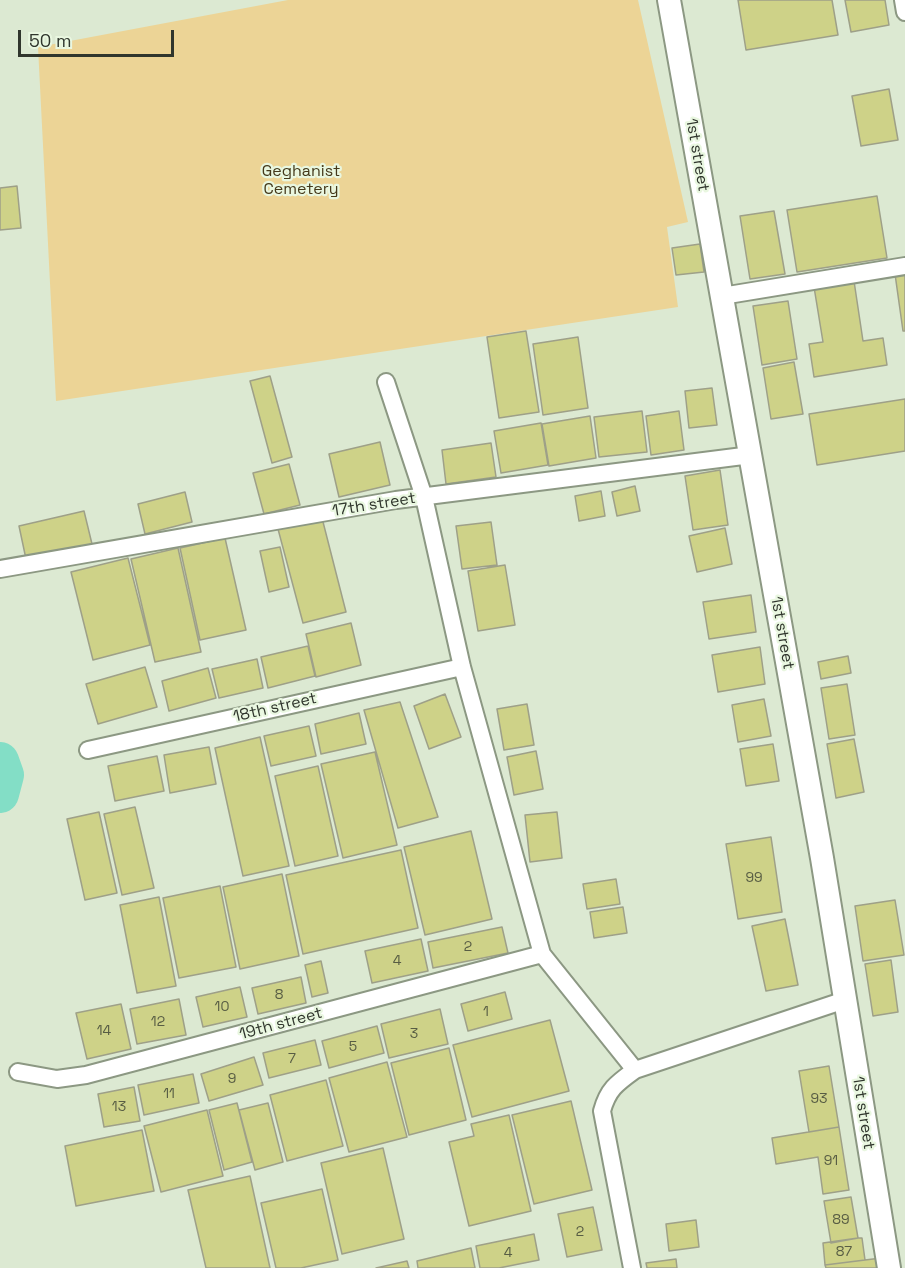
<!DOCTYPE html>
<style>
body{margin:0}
#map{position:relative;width:905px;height:1268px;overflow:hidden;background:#dce9d2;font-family:"Space Grotesk",sans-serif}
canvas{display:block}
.scale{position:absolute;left:18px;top:30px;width:156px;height:27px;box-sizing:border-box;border:3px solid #30362d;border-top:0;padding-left:8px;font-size:18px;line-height:21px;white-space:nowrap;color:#30362d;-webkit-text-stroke:4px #e9f7e0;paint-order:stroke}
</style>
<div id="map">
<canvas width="905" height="1268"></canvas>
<div class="scale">50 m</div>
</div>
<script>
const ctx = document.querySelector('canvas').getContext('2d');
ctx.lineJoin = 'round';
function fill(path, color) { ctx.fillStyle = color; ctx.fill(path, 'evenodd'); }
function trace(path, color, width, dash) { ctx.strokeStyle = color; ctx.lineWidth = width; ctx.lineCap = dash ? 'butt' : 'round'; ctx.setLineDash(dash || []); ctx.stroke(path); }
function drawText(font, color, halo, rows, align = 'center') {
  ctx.font = font + ' "Space Grotesk",sans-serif'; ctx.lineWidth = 4.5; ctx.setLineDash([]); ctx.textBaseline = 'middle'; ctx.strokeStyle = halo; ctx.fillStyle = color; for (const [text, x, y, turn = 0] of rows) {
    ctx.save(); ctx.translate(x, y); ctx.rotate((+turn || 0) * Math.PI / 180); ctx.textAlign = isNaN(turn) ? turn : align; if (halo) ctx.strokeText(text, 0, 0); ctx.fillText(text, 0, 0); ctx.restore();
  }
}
fill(new Path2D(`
 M288,0H638L688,222L667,227L678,307L56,401L38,47Z`), '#ecd496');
trace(new Path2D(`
 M0,761L5,775L0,794`), '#83dec6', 38);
const building = new Path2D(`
 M738,0H832L838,35L746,50Z
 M845,0H885L889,25L851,32Z
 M889,89L898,140L861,146L852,96Z
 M17,186L21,228L0,230V188Z
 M877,196L887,258L797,272L787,210Z
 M774,211L785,274L750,279L740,216Z
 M700,244L704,272L676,275L672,248Z
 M905,272V331H903L895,274Z
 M854,281L863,341L883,338L887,365L814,377L809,344L823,342L814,287Z
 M788,301L797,359L762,365L753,306Z
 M526,331L539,412L499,418L487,337Z
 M578,337L588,408L543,415L533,344Z
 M794,362L803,414L771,419L763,368Z
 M270,376L292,457L272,463L250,381Z
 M712,388L717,425L689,428L685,391Z
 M905,399V451L817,465L809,414Z
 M642,411L647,452L599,457L594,417Z
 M679,411L684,450L651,455L646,416Z
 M590,416L596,458L549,466L542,424Z
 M541,423L548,465L501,473L494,431Z
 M380,442L390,485L339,497L329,454Z
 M491,443L496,477L446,484L442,450Z
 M289,464L300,505L264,514L253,473Z
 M720,470L728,525L693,530L685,476Z
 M635,486L640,511L617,516L612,492Z
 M601,491L605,516L579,521L575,496Z
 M185,492L192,522L145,534L138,504Z
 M84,511L92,544L26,559L19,526Z
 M322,518L346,612L303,623L278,529Z
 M491,522L497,565L462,569L456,526Z
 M725,528L732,564L697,572L689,536Z
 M225,538L246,630L200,640L180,548Z
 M280,547L289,587L269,592L260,551Z
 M178,548L201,652L155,662L131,559Z
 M128,558L150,645L93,660L71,572Z
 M505,565L515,625L478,631L468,571Z
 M751,595L756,632L709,639L703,602Z
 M351,623L361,665L316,677L306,634Z
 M308,646L315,676L268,688L261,657Z
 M760,647L765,684L718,692L712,655Z
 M848,656L851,673L821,679L818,662Z
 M257,659L263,688L219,698L212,669Z
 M145,667L157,707L98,724L86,684Z
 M208,668L216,698L169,711L162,681Z
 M847,684L855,735L829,739L821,688Z
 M445,694L461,737L429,749L414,706Z
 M764,699L771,736L738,742L732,705Z
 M400,702L438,817L398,828L364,710Z
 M527,704L534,745L504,750L497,709Z
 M359,713L366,744L321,754L315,724Z
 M309,726L316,756L271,766L264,736Z
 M260,737L289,866L243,876L215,748Z
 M854,739L864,792L836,798L827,744Z
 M773,744L779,781L746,786L740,749Z
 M209,747L216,784L170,793L164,755Z
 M536,751L543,789L514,795L507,757Z
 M375,752L397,845L343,858L321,764Z
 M157,756L164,791L115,801L108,766Z
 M318,766L338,856L295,866L275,776Z
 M135,807L154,888L122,895L104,814Z
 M99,812L117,893L85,900L67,819Z
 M557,812L562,858L530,862L525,815Z
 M471,831L492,919L425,935L404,847Z
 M771,837L782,912L738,919L726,844Z
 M401,850L418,928L303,954L286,875Z
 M282,874L299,956L240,969L223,887Z
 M616,879L620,904L587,909L583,884Z
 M220,886L236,967L179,978L163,898Z
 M159,897L176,986L137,993L120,905Z
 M895,900L904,955L863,961L855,906Z
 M623,907L627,933L594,938L590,912Z
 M785,919L798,985L766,991L752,926Z
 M502,927L508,953L433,968L428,942Z
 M421,939L428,971L372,983L365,951Z
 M891,960L898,1012L873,1016L865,964Z
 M321,961L328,993L312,997L305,965Z
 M301,977L306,1003L258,1014L252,988Z
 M240,987L247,1017L203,1027L196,997Z
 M505,992L512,1019L468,1031L461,1004Z
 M179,999L186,1035L137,1044L130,1009Z
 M121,1004L131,1049L87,1059L76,1013Z
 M440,1009L448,1044L389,1058L381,1024Z
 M550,1020L569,1091L472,1117L453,1045Z
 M377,1026L384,1053L329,1068L322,1041Z
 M315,1040L321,1065L269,1078L263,1053Z
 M449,1048L466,1120L409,1135L391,1063Z
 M254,1057L263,1085L209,1101L201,1074Z
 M387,1062L407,1137L349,1152L329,1078Z
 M829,1066L839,1127L809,1132L799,1071Z
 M193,1074L199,1103L144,1115L138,1085Z
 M326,1080L343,1146L287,1161L270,1095Z
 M134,1087L140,1121L104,1127L98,1094Z
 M571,1101L592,1190L534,1204L512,1115Z
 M237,1103L252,1162L224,1170L209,1110Z
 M268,1103L283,1162L255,1170L239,1110Z
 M207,1110L223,1176L161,1192L144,1126Z
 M509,1115L531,1211L469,1226L449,1142L474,1136L471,1124Z
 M839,1127L849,1190L823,1194L818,1157L776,1164L772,1138Z
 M142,1130L154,1191L76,1206L65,1146Z
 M383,1148L404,1239L342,1254L321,1163Z
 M250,1176L270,1268H206L188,1190Z
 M322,1189L338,1260L301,1268H276L261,1203Z
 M851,1197L858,1238L831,1243L824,1201Z
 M593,1207L602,1250L567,1257L558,1214Z
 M696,1220L699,1247L669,1251L666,1224Z
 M534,1234L539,1260L499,1268H480L476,1246Z
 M858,1238H862L865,1260L825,1265L823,1243Z
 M471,1248L475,1268H418L417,1261Z
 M881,1258L882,1268H826L825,1265Z
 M676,1259L677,1268H647L646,1263Z
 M407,1261L409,1268H376Z`);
fill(building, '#ced288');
trace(building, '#9ea088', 1.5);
const minor = new Path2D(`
 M903,0L905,12
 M722,296L905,266
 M386,382L424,497L462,667L542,954L635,1070
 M0,569L396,500L751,455
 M88,750L462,667
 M18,1072L57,1079L86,1075L542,954
 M632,1268L602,1111C608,1089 617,1083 635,1070L845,1000`);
const secondary = new Path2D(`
 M669,0L822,858L889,1268`);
trace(minor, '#8c9883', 20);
trace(secondary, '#8c9883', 26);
trace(minor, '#fff', 16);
trace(secondary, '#fff', 22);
drawText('14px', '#585d44', null, [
 ["99",754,878],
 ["2",468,947],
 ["4",397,961],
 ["8",279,995],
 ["10",222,1007],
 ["1",486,1012],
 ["12",158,1022],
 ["14",104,1031],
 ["3",414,1034],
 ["5",353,1047],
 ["7",292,1059],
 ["9",232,1079],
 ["11",169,1094],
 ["93",819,1099],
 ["13",119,1107],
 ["91",831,1161],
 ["89",841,1220],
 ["2",580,1232],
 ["87",844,1252],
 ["4",508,1253]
]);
drawText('16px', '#30362d', '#e9f7e0', [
 ["1st street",697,155,80],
 ["17th street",374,505,-9],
 ["1st street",782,633,80],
 ["18th street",275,708,-13],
 ["19th street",281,1024,-15],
 ["1st street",863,1113,81]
]);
drawText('16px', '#45391a', '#e9f7e0', [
 ["Geghanist",301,172],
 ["Cemetery",301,190]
]);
</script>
